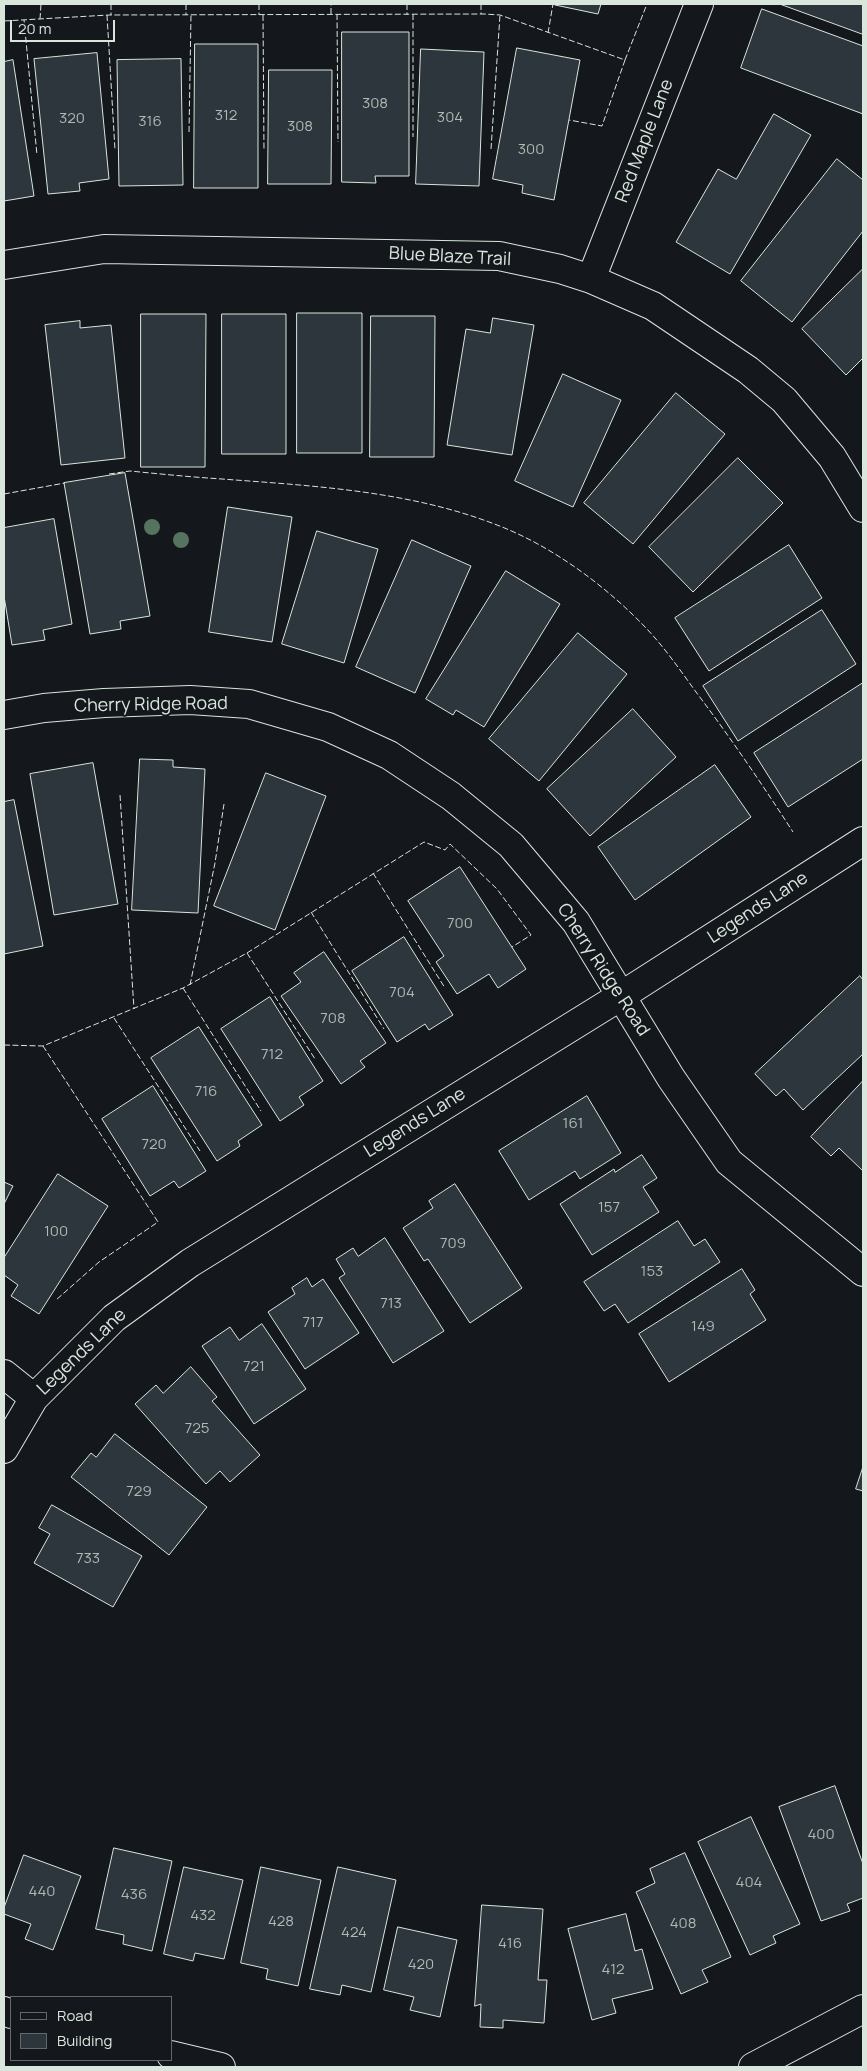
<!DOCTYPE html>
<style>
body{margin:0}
#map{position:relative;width:867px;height:2071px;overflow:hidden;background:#14181c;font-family:Manrope,sans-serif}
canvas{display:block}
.frame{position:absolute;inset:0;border:5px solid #d8e6dc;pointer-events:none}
.legend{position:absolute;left:10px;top:1996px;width:162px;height:65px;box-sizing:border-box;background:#14181c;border:1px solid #626a69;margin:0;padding:6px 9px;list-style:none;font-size:15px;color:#d8e6dc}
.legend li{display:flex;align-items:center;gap:10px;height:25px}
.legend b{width:25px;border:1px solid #626a69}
.scale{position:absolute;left:10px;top:20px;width:105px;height:22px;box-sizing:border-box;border:2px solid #d8e6dc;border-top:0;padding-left:6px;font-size:15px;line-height:18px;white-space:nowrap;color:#d8e6dc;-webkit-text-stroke:4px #14181c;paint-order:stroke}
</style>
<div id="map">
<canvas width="867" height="2071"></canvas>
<div class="frame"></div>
<ul class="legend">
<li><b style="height:6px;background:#14181c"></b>Road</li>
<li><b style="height:14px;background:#2c363c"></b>Building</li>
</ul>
<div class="scale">20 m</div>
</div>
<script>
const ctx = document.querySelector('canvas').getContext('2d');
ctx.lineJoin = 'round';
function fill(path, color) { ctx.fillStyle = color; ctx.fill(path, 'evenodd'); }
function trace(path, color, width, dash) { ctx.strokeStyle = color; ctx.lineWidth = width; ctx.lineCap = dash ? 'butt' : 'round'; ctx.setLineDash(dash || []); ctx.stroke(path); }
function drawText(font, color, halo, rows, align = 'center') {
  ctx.font = font + ' Manrope,sans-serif'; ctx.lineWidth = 4; ctx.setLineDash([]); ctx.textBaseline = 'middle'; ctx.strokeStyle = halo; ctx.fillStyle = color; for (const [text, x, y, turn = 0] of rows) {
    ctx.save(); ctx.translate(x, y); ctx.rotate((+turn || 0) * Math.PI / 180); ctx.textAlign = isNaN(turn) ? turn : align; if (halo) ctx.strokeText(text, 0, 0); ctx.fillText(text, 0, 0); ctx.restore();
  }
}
const building = new Path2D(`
 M555,4H601L598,14L555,5Z
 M780,4H863V34Z
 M762,9L863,46V114L741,68Z
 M342,32H409V176H375L376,183L342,182Z
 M195,44H258V188H194Z
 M517,48L580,60L554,200L522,193L523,185L493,179Z
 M421,49L484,52L479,186L416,184Z
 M97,53L109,179L79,183L80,191L48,194L34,59Z
 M181,59L183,185L119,186L117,60Z
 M13,60L34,196L4,201V62Z
 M269,70H332L331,184H268Z
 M774,114L811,135L730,274L676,242L718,169L736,179Z
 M837,159L863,180V231L792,322L741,281Z
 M863,269V358L846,375L802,329Z
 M297,313H362V453H297Z
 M141,314H206L205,467H141Z
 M222,314H286V454H222Z
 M371,316H435L434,457H370Z
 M493,318L534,325L512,455L447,445L466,329L490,333Z
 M80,321V328L111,325L125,458L61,465L45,325Z
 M563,374L621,400L573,507L515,481Z
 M676,393L725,434L633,544L584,503Z
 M738,458L783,503L693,592L649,547Z
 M125,473L150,616L120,621L121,629L90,634L64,483Z
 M228,507L292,517L272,642L209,632Z
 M54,519L72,624L43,630L45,640L12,645L4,596V528Z
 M317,531L378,549L344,663L282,644Z
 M412,540L471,566L415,693L356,667Z
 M789,545L822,598L709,671L675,618Z
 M506,571L560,604L484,727L456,710L453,715L426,699Z
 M822,610L856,664L738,741L703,686Z
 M578,633L627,674L539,781L489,739Z
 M863,683V759L788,807L754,753Z
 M633,709L676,757L590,836L547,789Z
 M140,759L173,760V767L205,769L198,913L132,910Z
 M93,763L118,904L54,915L30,774Z
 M715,765L751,817L635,900L598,847Z
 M266,773L326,796L275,930L214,906Z
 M14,800L43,946L4,954V802Z
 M460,867L526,969L498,988L489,974L457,994L436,962L444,956L408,901Z
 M404,937L453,1015L429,1030L425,1024L397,1042L352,971Z
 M324,952L386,1043L360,1061L365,1067L341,1084L281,996L301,982L294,973Z
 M860,976L863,980V1054L803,1110L784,1089L776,1096L755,1074Z
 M270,997L323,1081L299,1097L304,1105L280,1121L221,1029Z
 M199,1027L262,1125L238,1141L240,1146L217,1161L151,1058Z
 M863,1081V1171L839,1148L831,1156L811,1137Z
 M153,1086L206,1171L179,1188L174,1181L150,1196L102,1119Z
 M587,1096L621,1153L580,1179L575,1171L529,1200L499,1151Z
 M642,1155L657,1178L643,1187L659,1212L592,1255L560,1204L614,1169L615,1172Z
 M58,1174L108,1206L39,1314L11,1296L18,1285L4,1275V1258Z
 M4,1182L13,1186L4,1204Z
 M455,1184L522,1288L470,1323L428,1259L424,1261L403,1228L433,1208L429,1201Z
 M678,1221L694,1246L705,1239L720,1262L628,1323L615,1304L604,1311L584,1282Z
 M385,1238L444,1331L393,1363L339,1278L345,1274L336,1259L353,1248L358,1256Z
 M742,1269L755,1290L750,1294L766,1320L669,1382L639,1334Z
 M307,1278L312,1287L323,1279L359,1333L305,1369L268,1312L295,1294L292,1288Z
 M262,1324L306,1389L254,1424L202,1346L230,1327L239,1340Z
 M191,1367L217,1397L212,1401L260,1455L230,1482L220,1471L206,1484L135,1404L156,1385L163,1393Z
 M115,1434L207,1507L169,1555L71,1477L91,1453L96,1457Z
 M863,1467V1491L856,1489Z
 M52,1505L142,1556L113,1607L34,1563L50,1534L39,1528Z
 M835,1786L863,1864V1898L847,1904L850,1911L821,1921L779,1807Z
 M751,1817L800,1924L773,1936L776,1943L750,1955L698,1842Z
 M114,1848L172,1861L152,1951L123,1944L124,1935L96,1929Z
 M685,1853L731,1957L702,1970L708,1982L681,1994L636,1892L655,1883L650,1869Z
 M24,1855L81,1876L53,1950L25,1939L31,1924L4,1914V1908Z
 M184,1867L243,1880L224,1959L195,1953L193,1961L164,1954Z
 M261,1867L321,1880L298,1986L266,1979L268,1969L241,1963Z
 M338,1867L396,1880L371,1992L342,1985L340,1995L310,1989Z
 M482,1905L543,1909L538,1980H547L544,2023L503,2020V2028L480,2027L481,2004L475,2006Z
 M626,1914L635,1951L642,1949L653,1989L612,1999L616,2013L592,2020L568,1929Z
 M398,1927L457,1940L440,2017L410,2010L414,1997L384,1990Z`);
fill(building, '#2c363c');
trace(building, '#d8e6dc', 1);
const minor = new Path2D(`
 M4,265L104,249L499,256L560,269L591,279L653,306L748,370L784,400L832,457L863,508
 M591,279L699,4
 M4,715L44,708L104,703L190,700L249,704L328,727L389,755L451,796L511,845L576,922L671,1078L729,1162L863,1272
 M4,1374L34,1398
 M4,1449L34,1398L114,1318L190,1263L621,996L863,841
 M4,2011L11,2014
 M171,2055L221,2067
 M753,2067L863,2009`);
trace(minor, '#d8e6dc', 30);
trace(minor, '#14181c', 28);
trace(new Path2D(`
 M111,4V15
 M186,4V15
 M259,4V15
 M407,4V15
 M481,4V14
 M331,14V4
 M337,14L338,142
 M413,14V137
 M107,15L115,150
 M263,15L264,151
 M40,19L41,4
 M24,20L37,155
 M4,21L109,15L484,14L500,15L625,60L602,126L569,120
 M548,33L553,4
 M625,60L647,4
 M189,132L191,15
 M491,149L500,15
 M109,474L130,471C160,474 191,477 222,479C315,486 410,491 497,525C552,546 606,586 646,628C665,648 680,670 696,692C730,737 762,784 793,832
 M4,494L65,483
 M120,795L134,1009
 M373,873L445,988
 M311,912L384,1029
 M247,953L315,1059
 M190,985L215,863L224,804
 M183,988L261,1111
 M114,1018L200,1151
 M4,1045L43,1046L183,988L247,953L424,842L445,850L450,844L497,889L531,935L512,947
 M43,1046L158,1222L99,1262L56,1300`), '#d8e6dc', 1, [6, 2.5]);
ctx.fillStyle = '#55745f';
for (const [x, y] of [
 [152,527],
 [181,540]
]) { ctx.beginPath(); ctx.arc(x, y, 8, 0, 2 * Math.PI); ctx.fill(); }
drawText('15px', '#adbab4', null, [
 ["308",375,104],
 ["312",226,116],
 ["304",450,118],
 ["320",72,119],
 ["316",150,122],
 ["308",300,127],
 ["300",531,150],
 ["700",460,924],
 ["704",402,993],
 ["708",333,1019],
 ["712",272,1055],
 ["716",206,1092],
 ["161",573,1124],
 ["720",154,1145],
 ["157",609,1208],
 ["100",56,1232],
 ["709",453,1244],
 ["153",652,1272],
 ["713",391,1304],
 ["717",313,1323],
 ["149",703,1327],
 ["721",254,1367],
 ["725",197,1429],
 ["729",139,1492],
 ["733",88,1559],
 ["400",821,1835],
 ["404",749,1883],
 ["440",42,1892],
 ["436",134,1895],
 ["432",203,1916],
 ["428",281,1922],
 ["408",683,1924],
 ["424",354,1933],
 ["416",510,1944],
 ["420",421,1965],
 ["412",613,1970]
]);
drawText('18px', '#d8e6dc', '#14181c', [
 ["Red Maple Lane",645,141,-69],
 ["Blue Blaze Trail",450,257,3],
 ["Cherry Ridge Road",151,705,-1],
 ["Legends Lane",758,908,-33],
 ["Cherry Ridge Road",603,970,57],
 ["Legends Lane",415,1123,-32],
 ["Legends Lane",82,1352,-44]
]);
</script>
